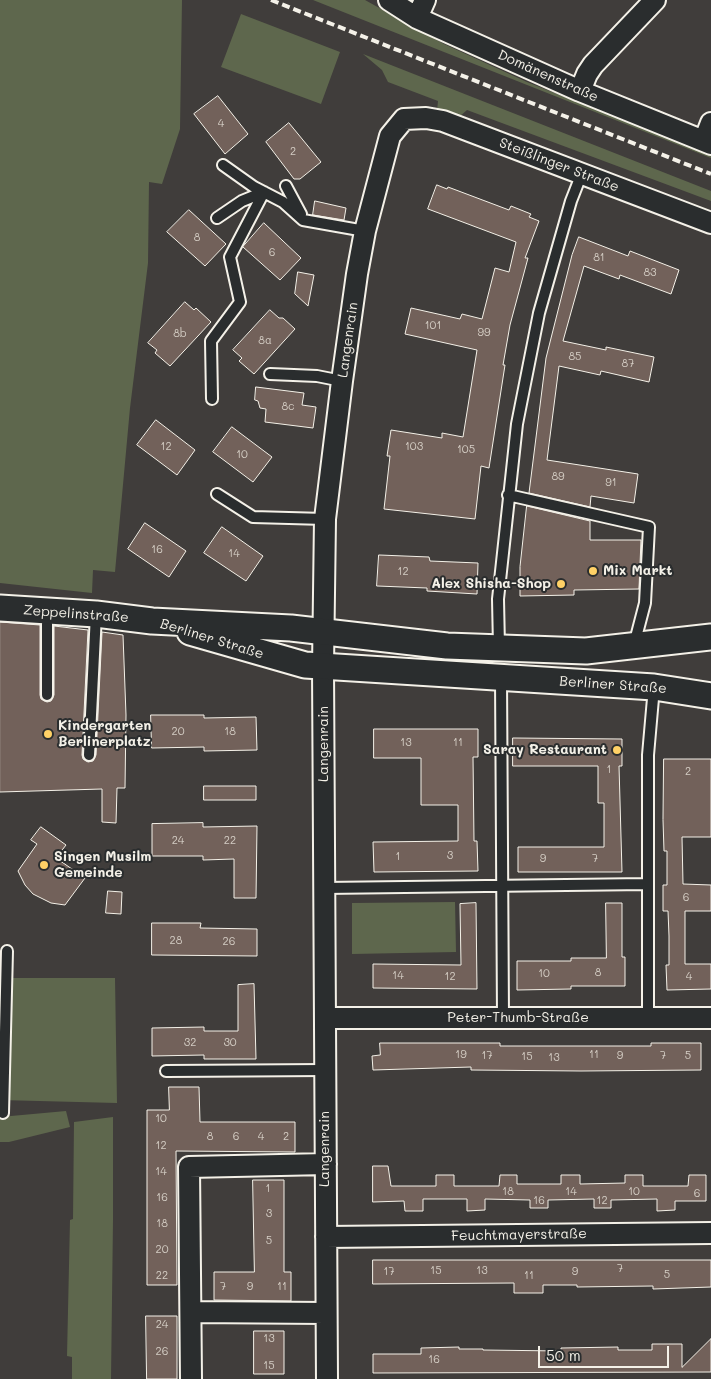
<!DOCTYPE html>
<meta charset="utf-8">
<style>
body{margin:0}
#map{position:relative;width:711px;height:1379px;overflow:hidden;background:#403d3b;font-family:Mali,sans-serif}
canvas{display:block}
.scale{position:absolute;left:538px;top:1346px;width:131px;height:22px;box-sizing:border-box;border:2px solid #f4f1e8;border-top:0;padding-left:6px;font-size:15px;line-height:18px;white-space:nowrap;color:#f4f1e8;-webkit-text-stroke:4px #2a2d2e;paint-order:stroke}
</style>
<div id="map">
<canvas width="711" height="1379"></canvas>
<div class="scale">50 m</div>
</div>
<script>
const ctx = document.querySelector('canvas').getContext('2d');
ctx.lineJoin = 'round';
function fill(path, color) { ctx.fillStyle = color; ctx.fill(path, 'evenodd'); }
function trace(path, color, width, dash) { ctx.strokeStyle = color; ctx.lineWidth = width; ctx.lineCap = dash ? 'butt' : 'round'; ctx.setLineDash(dash || []); ctx.stroke(path); }
function drawText(font, color, halo, rows, align = 'center') {
  ctx.font = font + ' Mali,sans-serif'; ctx.lineWidth = 4; ctx.setLineDash([]); ctx.textBaseline = 'middle'; ctx.strokeStyle = halo; ctx.fillStyle = color; for (const [text, x, y, turn = 0] of rows) {
    ctx.save(); ctx.translate(x, y); ctx.rotate((+turn || 0) * Math.PI / 180); ctx.textAlign = isNaN(turn) ? turn : align; if (halo) ctx.strokeText(text, 0, 0); ctx.fillText(text, 0, 0); ctx.restore();
  }
}
fill(new Path2D(`
 M0,0H182L180,129L162,184L149,182L148,263L130,408L115,572L93,570L92,593L0,583Z
 M313,0H365L444,44L527,82L711,155V158Z
 M241,14L340,52L321,104L221,67Z
 M363,54L711,191V201L467,110L457,119L437,111L438,101L388,82L382,70Z
 M455,902L456,952L352,954V903Z
 M0,978H115L117,1103L0,1100Z
 M66,1111L70,1127L9,1142H0V1117Z
 M113,1117V1220L111,1379H72V1357L67,1356L70,1220L73,1219L74,1122Z`), '#5e674d');
const building = new Path2D(`
 M218,96L248,134L225,154L194,114Z
 M289,123L321,162L300,179H294L266,142Z
 M437,185L447,189L448,187L509,210L511,206L531,214L529,217L539,221L525,258H528L510,325L503,365H505L489,468L481,466L475,519L384,509L390,456H387L391,430L442,438V433L463,437L477,350L405,334L411,308L460,319L462,314L482,319L495,268L509,272L516,242L428,209Z
 M315,201L346,208L344,220L313,215Z
 M189,210L226,244L205,266L167,232Z
 M264,223L301,258L280,280L243,247Z
 M579,237L628,256L630,251L679,270L671,294L620,275L619,279L584,266L563,341L606,350V347L654,357L649,382L601,371L600,375L559,366L547,460L638,474L634,503L591,496L590,507L529,493L546,358L572,255Z
 M298,272L314,275L308,306L295,294Z
 M185,302L194,310L196,308L211,322L170,366L155,353L157,350L148,343Z
 M270,310L279,318H283L295,329L254,374L239,361L242,358L233,350Z
 M256,387L304,393L302,405L316,407L313,428L265,422L266,409L260,408L258,401L255,400Z
 M156,420L195,450L177,475L137,445Z
 M232,427L272,457L253,482L213,452Z
 M527,506L590,521V540H641L639,589L574,590V595L520,596V567Z
 M145,523L186,551L169,577L128,549Z
 M222,527L263,556L246,581L204,553Z
 M379,555L429,557L430,561L478,563L477,594L427,591V588L377,586Z
 M0,622L40,625V695L41,699L47,702L51,701L54,695V626L88,630L82,755L83,759L88,762L93,761L96,755L102,632L123,635L126,715L125,788H117L116,823L102,822V789L0,792Z
 M151,715H204V718L256,717L257,750L204,751V747L152,748Z
 M374,729H478V757H473L474,841H477L478,871L374,872L373,842L458,841V805H421V758H374Z
 M513,738L622,739V766H619L622,872H518V847H604V803H598V766H513Z
 M664,759H711V837H682L683,884L711,885V911H685V964H711V989L667,990L666,965H669V936L668,911H663V885H667V851H664L663,820Z
 M204,786H256V800H204Z
 M203,823V827L257,826L256,898H234V859L203,860V856H152V824Z
 M41,827L66,845L56,858L85,878L65,905L51,903L33,894L25,885L18,871L37,844L31,840Z
 M108,891L122,892L121,914L106,913Z
 M476,903L477,989L373,988V964L461,965L460,904Z
 M606,903H622V957H625V986H571V989L517,990V961H571V958H606Z
 M152,923H201L200,928L257,929V956L152,955Z
 M254,984L256,1059H204V1055L152,1056V1028L204,1027V1031H238V985Z
 M380,1043H500V1046H651V1043H701V1070L581,1071L471,1070V1067L373,1070L372,1056L380,1055Z
 M169,1087H199L200,1122H295V1152L176,1151L177,1285H147V1110H169Z
 M373,1166H388L391,1186H436V1175H454V1186H499L500,1175H517V1184H561V1175H580V1184L625,1183V1175H643V1186H688L689,1175H706V1201H675V1210L657,1211V1199L611,1200V1208H594V1199L548,1200V1208H530V1200L485,1199V1210L467,1211V1199H423V1211H405L404,1201L373,1202Z
 M253,1180H284V1272H291V1301L214,1300V1272H254Z
 M373,1260H711V1287L653,1289V1286L577,1287V1285H543V1293H514V1283L373,1284Z
 M146,1316H177V1379H147Z
 M254,1331H284V1374H254Z
 M711,1339V1372L373,1373V1354H421V1348L459,1347V1349H483V1350L561,1351V1348L618,1347V1350H652V1344H682V1367Z`);
fill(building, '#72615a');
trace(building, '#f4f1e8', 1);
const service = new Path2D(`
 M223,165L254,187L283,202L303,220L365,231
 M286,186L301,214
 M217,218L242,201L264,192
 M270,374L317,376L342,381
 M212,399L211,341L240,302L230,257L264,192
 M217,494L253,517L325,519
 M508,495L649,527L645,603L634,645
 M499,647L498,599L517,424L539,313L571,201L582,173
 M501,677L503,1018
 M47,695V624
 M89,755L96,614
 M324,888L647,884
 M648,1019V755L654,687
 M166,1071L325,1070
 M3,1113L7,951`);
const minor = new Path2D(`
 M389,0L417,18L580,91L711,144
 M417,18L425,0
 M580,91L587,74L593,65L655,0
 M704,141L711,123
 M325,1018H711
 M326,1237L711,1233
 M191,1312L326,1313
 M191,1379L189,1167L326,1164
 M327,1379L323,667L325,519L342,381L357,274L365,231L390,136L404,119L426,118L443,121L711,223`);
const tertiary = new Path2D(`
 M0,608L96,614L152,621L291,628L447,646L586,651L711,637
 M190,632L305,665L654,687L711,696`);
trace(service, '#f4f1e8', 14);
trace(minor, '#f4f1e8', 24);
trace(tertiary, '#f4f1e8', 29);
trace(service, '#2a2d2e', 10);
trace(minor, '#2a2d2e', 20);
trace(tertiary, '#2a2d2e', 25);
trace(new Path2D(`
 M271,0L711,174`), '#f4f1e8', 4, [8, 4]);
for (const [x, y, r, color] of [
 [593,571,5,"#ffd166"],
 [561,584,5,"#ffd166"],
 [48,734,5,"#ffd166"],
 [617,750,5,"#ffd166"],
 [44,865,5,"#ffd166"]
]) { const dot = new Path2D(); dot.arc(x, y, r, 0, 2 * Math.PI); ctx.fillStyle = color; ctx.fill(dot); trace(dot, '#2a2d2e', 2); }
drawText('11px', '#d4cdc4', null, [
 ["4",221,124],
 ["2",293,152],
 ["8",197,238],
 ["6",272,253],
 ["81",599,258],
 ["83",650,273],
 ["101",433,326],
 ["99",484,333],
 ["8b",180,334],
 ["8a",265,341],
 ["85",575,357],
 ["87",628,364],
 ["8c",288,407],
 ["12",166,447],
 ["103",414,447],
 ["105",466,450],
 ["10",242,455],
 ["89",558,477],
 ["91",611,483],
 ["16",157,550],
 ["14",234,554],
 ["12",403,572],
 ["20",178,732],
 ["18",230,732],
 ["13",406,743],
 ["11",458,743],
 ["1",609,770],
 ["2",688,772],
 ["24",178,841],
 ["22",230,841],
 ["3",450,856],
 ["1",398,857],
 ["9",543,859],
 ["7",595,859],
 ["6",686,898],
 ["28",176,941],
 ["26",229,942],
 ["8",598,973],
 ["10",544,974],
 ["14",398,976],
 ["12",450,977],
 ["4",689,977],
 ["32",190,1043],
 ["30",230,1043],
 ["19",461,1055],
 ["11",594,1055],
 ["17",487,1056],
 ["9",620,1056],
 ["7",663,1056],
 ["5",688,1056],
 ["15",527,1057],
 ["13",554,1058],
 ["10",161,1119],
 ["8",210,1137],
 ["6",236,1137],
 ["4",261,1137],
 ["2",286,1137],
 ["12",161,1146],
 ["14",161,1172],
 ["1",268,1189],
 ["18",508,1192],
 ["14",571,1192],
 ["10",634,1192],
 ["6",697,1194],
 ["16",162,1198],
 ["16",539,1201],
 ["12",602,1201],
 ["3",269,1214],
 ["18",162,1224],
 ["5",269,1241],
 ["20",162,1250],
 ["7",620,1269],
 ["15",436,1271],
 ["13",482,1271],
 ["17",389,1272],
 ["9",575,1272],
 ["5",667,1275],
 ["22",162,1276],
 ["11",529,1276],
 ["7",223,1287],
 ["9",250,1287],
 ["11",282,1287],
 ["24",162,1325],
 ["13",269,1339],
 ["26",162,1352],
 ["16",434,1360],
 ["15",269,1366]
]);
drawText('14px', '#f4f1e8', '#2a2d2e', [
 ["Domänenstraße",548,76,24],
 ["Steißlinger Straße",559,165,21],
 ["Langenrain",348,340,-82],
 ["Zeppelinstraße",76,614,4],
 ["Berliner Straße",212,639,17],
 ["Berliner Straße",613,685,4],
 ["Langenrain",324,744,-90],
 ["Peter-Thumb-Straße",518,1018],
 ["Langenrain",325,1149,-90],
 ["Feuchtmayerstraße",519,1235,-1]
]);
drawText('bold 14px', '#f4f1e8', '#2a2d2e', [
 ["Mix Markt",603,571],
 ["Alex Shisha-Shop",551,584,"right"],
 ["Kindergarten",58,726],
 ["Berlinerplatz",58,742],
 ["Saray Restaurant",607,750,"right"],
 ["Singen Musilm",54,857],
 ["Gemeinde",54,873]
], 'left');
</script>
